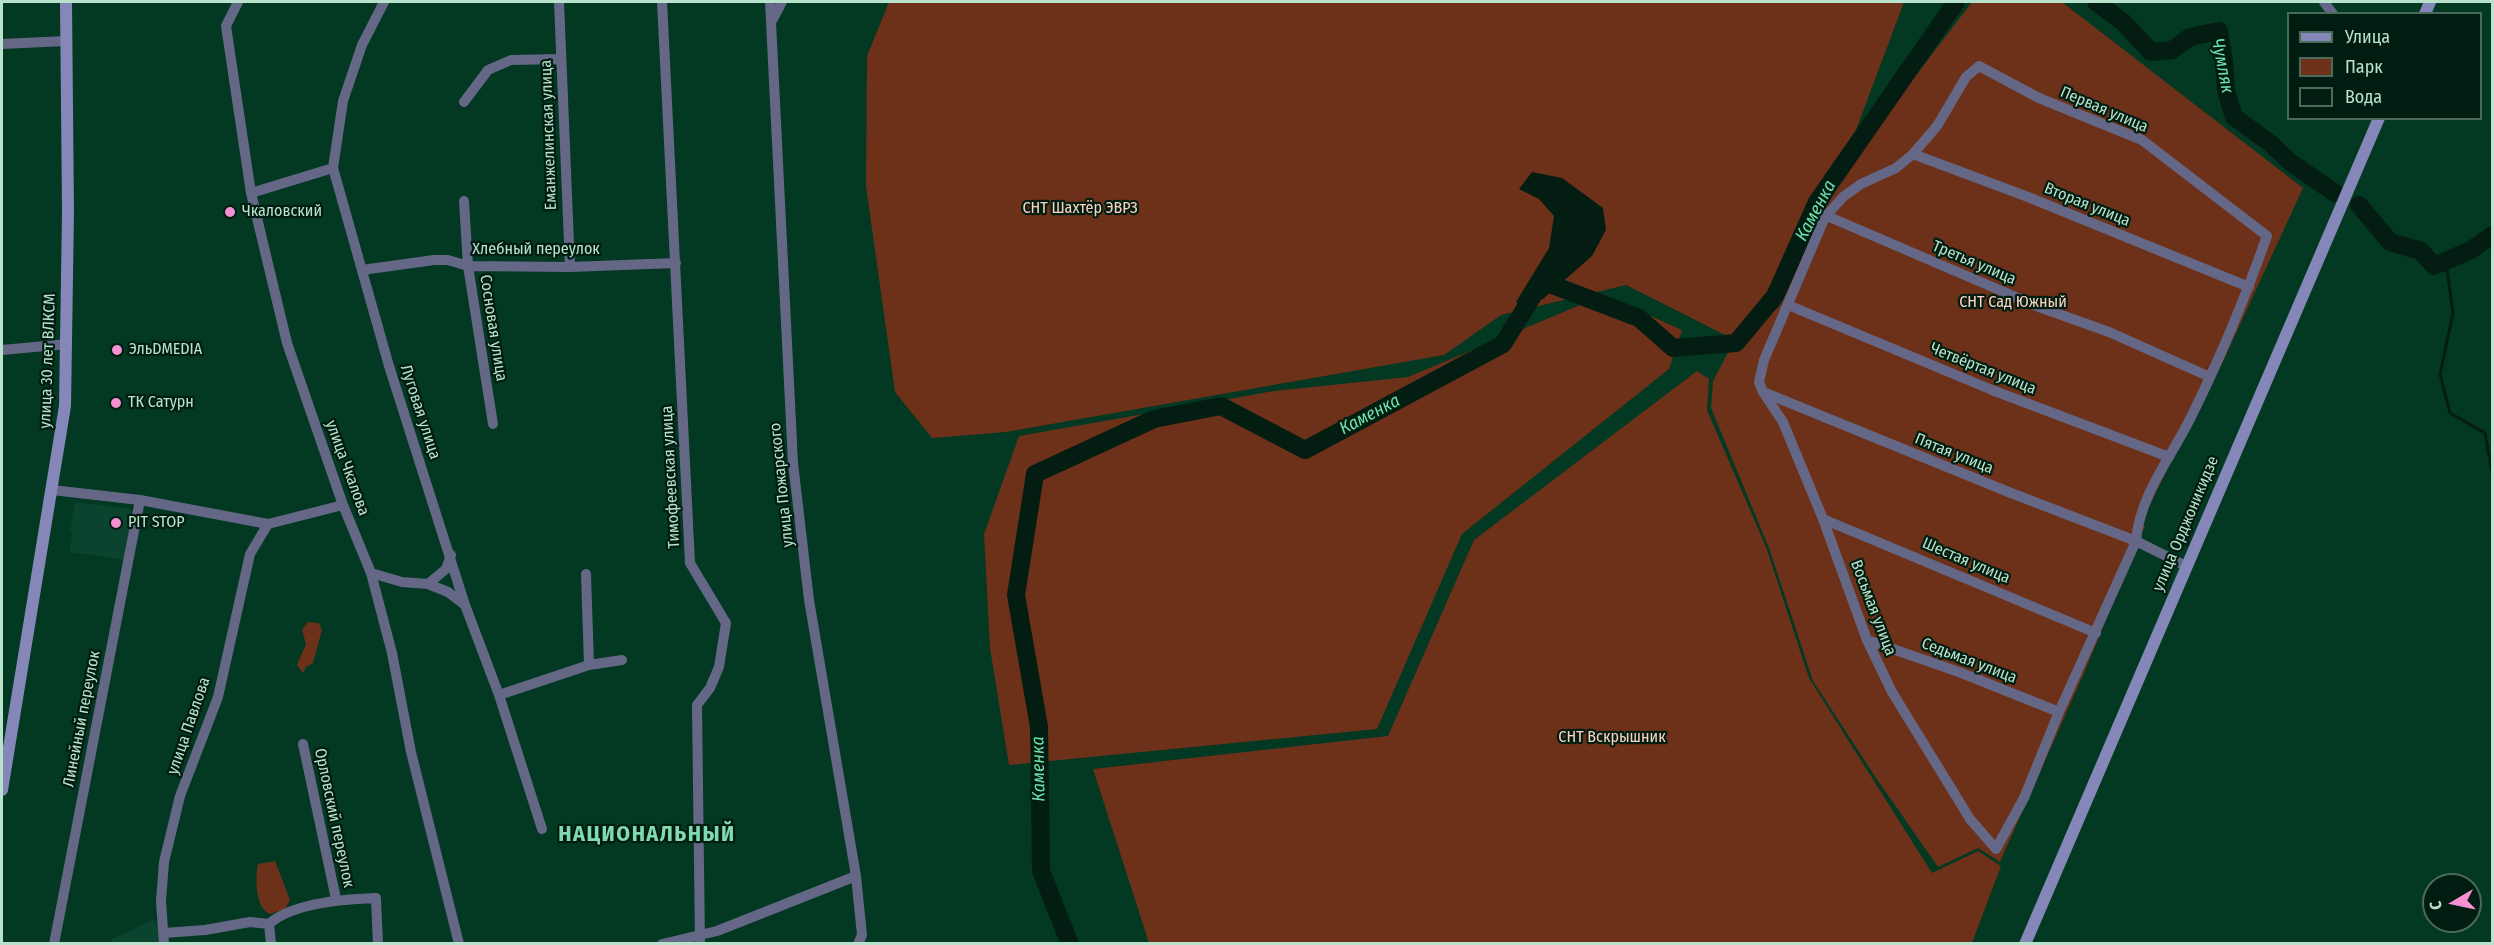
<!DOCTYPE html>
<meta charset="utf-8">
<style>
body{margin:0}
#map{position:relative;width:2494px;height:945px;overflow:hidden;background:#033823;font-family:"Fira Sans Condensed",sans-serif}
canvas{display:block}
.frame{position:absolute;inset:0;border:3px solid #b8e2cb;pointer-events:none}
.legend{position:absolute;left:2287px;top:12px;width:195px;height:108px;box-sizing:border-box;background:#011c10;border:2px solid #4a6b5b;margin:0;padding:8px 10px;list-style:none;font-size:18px;color:#b8e2cb}
.legend li{display:flex;align-items:center;gap:12px;height:30px}
.legend b{width:30px;border:2px solid #4a6b5b}
.north{position:absolute;left:2422px;top:873px;width:60px;height:60px;box-sizing:border-box;background:#011c10;border:2px solid #4a6b5b;border-radius:50%;rotate:261deg;font-size:16px;font-weight:700;line-height:24px;text-align:center;color:#b8e2cb}
.north::after{content:'';display:block;margin:auto;width:21px;height:27px;background:#f591d2;clip-path:polygon(50% 0,100% 100%,50% 72%,0 100%)}
</style>
<div id="map">
<canvas width="2494" height="945"></canvas>
<div class="frame"></div>
<ul class="legend">
<li><b style="height:8px;background:#8487b8"></b>Улица</li>
<li><b style="height:16px;background:#6d3119"></b>Парк</li>
<li><b style="height:16px;background:#041d12"></b>Вода</li>
</ul>
<div class="north">С</div>
</div>
<script>
const ctx = document.querySelector('canvas').getContext('2d');
ctx.lineJoin = 'round';
function fill(path, color) { ctx.fillStyle = color; ctx.fill(path, 'evenodd'); }
function trace(path, color, width, dash) { ctx.strokeStyle = color; ctx.lineWidth = width; ctx.lineCap = dash ? 'butt' : 'round'; ctx.setLineDash(dash || []); ctx.stroke(path); }
function drawText(font, color, halo, rows, align = 'center') {
  ctx.font = font + ' "Fira Sans Condensed",sans-serif'; ctx.lineWidth = 4.5; ctx.setLineDash([]); ctx.textBaseline = 'middle'; ctx.strokeStyle = halo; ctx.fillStyle = color; for (const [text, x, y, turn = 0] of rows) {
    ctx.save(); ctx.translate(x, y); ctx.rotate((+turn || 0) * Math.PI / 180); ctx.textAlign = isNaN(turn) ? turn : align; if (halo) ctx.strokeText(text, 0, 0); ctx.fillText(text, 0, 0); ctx.restore();
  }
}
fill(new Path2D(`
 M75,502L130,509L135,516L125,560L70,552L72,533L70,530Z
 M153,920L158,924L159,943H112L111,939Z`), '#0a442e');
fill(new Path2D(`
 M889,2H1904L1856,130L1776,306L1735,340L1626,285L1501,315L1444,355L1006,432L932,438L895,392L866,186L867,56Z
 M1972,2H2062L2303,188L2219,370L2214,374L2141,523L2145,526L2084,673L2000,862L1978,848L1938,867L1876,778L1813,681L1769,548L1711,408L1713,381L1731,347L1779,307L1835,181Z
 M1604,295L1682,330L1669,369L1462,534L1377,729L1009,765L990,648L984,534L1019,436L1274,391L1408,377Z
 M1697,371L1709,379L1707,410L1766,547L1809,678L1932,873L1978,851L2001,866L1972,943H1149L1093,769L1388,736L1474,540Z
 M308,622L319,623L322,630L313,663L306,667L303,673L297,665L306,644L302,630Z
 M275,861L290,900L285,909L270,914C255,908 255,878 258,864Z`), '#6d3119');
fill(new Path2D(`
 M1532,172L1562,178L1603,208L1606,230L1592,256L1543,299L1521,306L1516,302L1549,248L1554,216L1539,199L1519,189Z`), '#041d12');
trace(new Path2D(`
 M2446,262L2453,313L2440,374L2450,413L2485,433L2492,473`), '#041d12', 3);
trace(new Path2D(`
 M2096,2L2123,22L2151,52L2172,50L2190,37L2219,31L2224,62L2226,91L2234,117L2270,143L2290,162L2335,193
 M2359,205L2390,242L2421,251L2434,266L2471,250L2492,235
 M1070,944L1041,871L1039,727L1016,595L1035,474L1154,419L1221,406L1305,450L1503,344L1542,281L1639,318L1673,348L1736,343L1775,296L1817,202L1956,2`), '#041d12', 18);
trace(new Path2D(`
 M238,2L226,26L251,193L287,343L343,505L371,573L392,653L411,752L459,944
 M384,2L362,45L343,101L333,168L389,366L465,605L499,695L542,829
 M559,2L570,267
 M662,2L690,563L726,623L719,667L710,688L697,705L700,944
 M770,2L793,463L809,600L856,876L862,935L858,944
 M2324,2L2333,14
 M773,19L782,2
 M2,44L66,41
 M1979,66L2039,98L2142,140L2267,236C2245,298 2220,359 2191,417C2171,458 2140,494 2136,541L2059,712L2024,798L1996,849L1970,819L1892,692L1867,640L1823,519L1783,422L1763,392L1759,382L1764,360L1825,217L1843,197L1861,184L1896,168L1913,154L1937,126L1966,77Z
 M464,102L488,70L511,60L561,59
 M1913,154L2028,197L2249,287
 M251,193L333,168
 M464,201L468,266L493,424
 M1827,216L2039,307L2109,332L2210,377
 M362,270L434,260H448L468,266L570,267L676,263
 M1788,305L1992,390L2169,457
 M2,350L67,344
 M1763,392L2011,493L2136,541L2186,566
 M52,490L140,500L268,524L343,505
 M1823,519L2096,633
 M371,573L402,582L428,584L448,592L465,605
 M428,584L446,569L451,555
 M1867,640L1959,672L2059,712
 M589,665L622,660
 M499,695L589,665L586,574
 M303,744L336,899
 M269,924L271,944
 M164,933L205,930L250,922L269,924C292,903 346,899 376,898L378,944
 M54,944L140,500
 M164,944L161,901L164,862L180,796L218,697L250,554L268,524
 M662,944L717,931L856,876`), '#656786', 10);
trace(new Path2D(`
 M2425,14L2430,2
 M2,790L65,406L68,212L66,2
 M2025,944L2379,118`), '#8487b8', 12);
for (const [x, y, r, color] of [
 [230,212,6,"#f591d2"],
 [117,350,6,"#f591d2"],
 [116,403,6,"#f591d2"],
 [116,523,6,"#f591d2"]
]) { const dot = new Path2D(); dot.arc(x, y, r, 0, 2 * Math.PI); ctx.fillStyle = color; ctx.fill(dot); trace(dot, '#011c10', 2); }
drawText('16px', '#b8e2cb', '#011c10', [
 ["Первая улица",2104,110,23],
 ["Еманжелинская улица",549,135,-92],
 ["Вторая улица",2087,205,22],
 ["Хлебный переулок",536,250],
 ["Третья улица",1974,263,23],
 ["Сосновая улица",493,328,81],
 ["улица 30 лет ВЛКСМ",48,361,-88],
 ["Четвёртая улица",1983,369,22],
 ["Луговая улица",420,412,72],
 ["Пятая улица",1954,454,22],
 ["улица Чкалова",347,468,70],
 ["Тимофеевская улица",671,477,-93],
 ["улица Пожарского",782,485,-96],
 ["улица Орджоникидзе",2186,524,-67],
 ["Шестая улица",1966,561,23],
 ["Восьмая улица",1873,608,69],
 ["Седьмая улица",1969,661,21],
 ["Линейный переулок",82,719,-79],
 ["улица Павлова",189,726,-71],
 ["Орловский переулок",334,818,78]
]);
drawText('16px', '#fbd2c2', '#011c10', [
 ["СНТ Шахтёр ЭВРЗ",1080,209],
 ["СНТ Сад Южный",2013,303],
 ["СНТ Вскрышник",1612,738]
]);
drawText('16px', '#b8e2cb', '#011c10', [
 ["Чкаловский",242,212],
 ["ЭльDMEDIA",129,350],
 ["ТК Сатурн",128,403],
 ["PIT STOP",128,523]
], 'left');
drawText('italic 18px', '#70e0ac', '#011c10', [
 ["Чумляк",2222,66,79],
 ["Каменка",1816,211,-62],
 ["Каменка",1370,415,-28],
 ["Каменка",1039,769,-91]
]);
ctx.letterSpacing = '1.5px';
drawText('bold 22px', '#81daae', '#011c10', [
 ["НАЦИОНАЛЬНЫЙ",647,835]
]);
ctx.letterSpacing = '0px';
</script>
